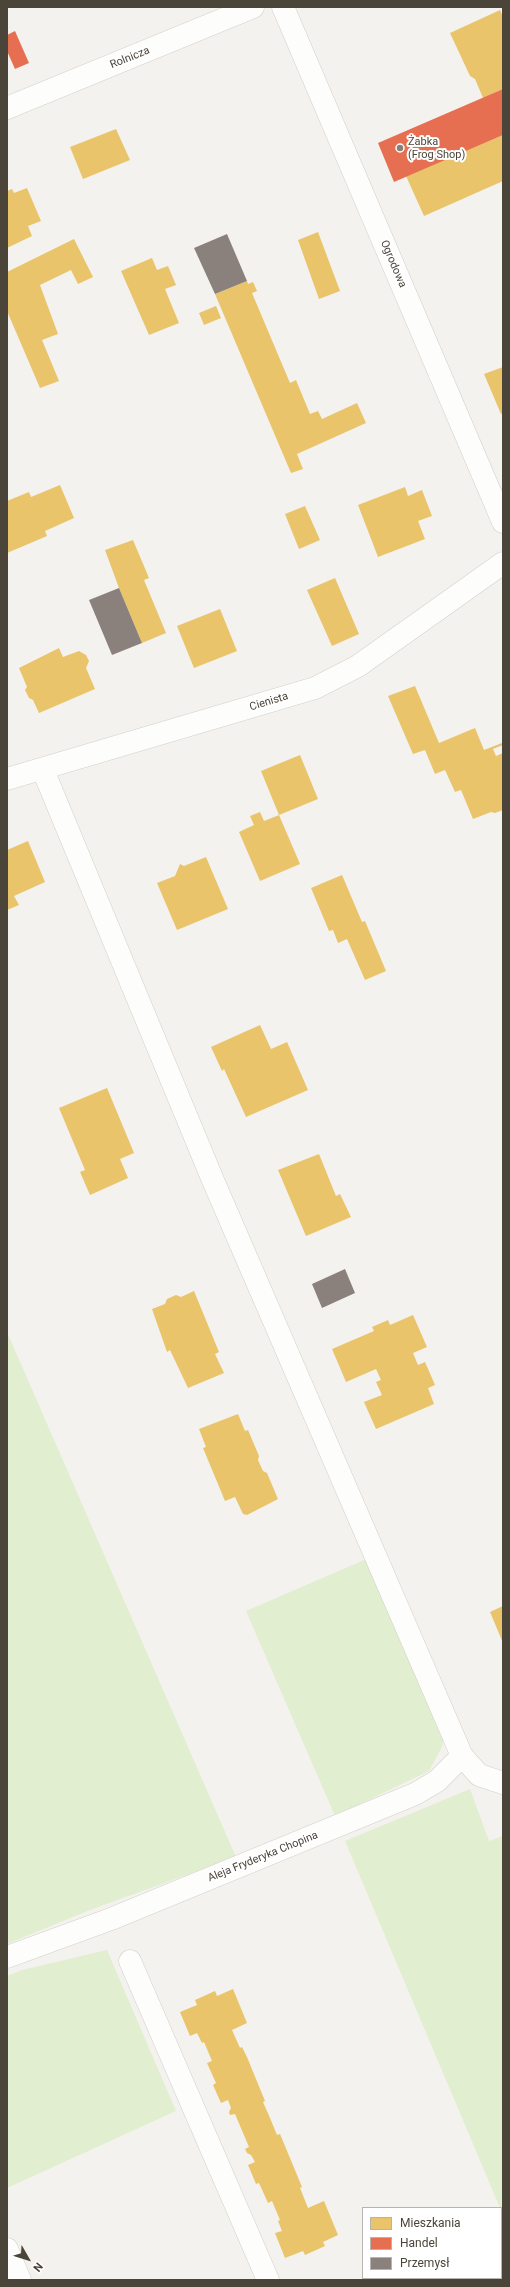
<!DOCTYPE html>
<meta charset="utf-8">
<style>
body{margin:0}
#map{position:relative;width:510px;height:2287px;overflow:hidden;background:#f4f2ee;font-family:Roboto,sans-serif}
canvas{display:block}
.frame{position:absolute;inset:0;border:8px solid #4b4439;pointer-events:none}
.legend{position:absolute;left:362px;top:2207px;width:140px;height:72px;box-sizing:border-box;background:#fff;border:1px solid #b7b4b0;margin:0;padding:5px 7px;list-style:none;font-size:12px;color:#4b4439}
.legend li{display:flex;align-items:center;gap:8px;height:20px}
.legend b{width:20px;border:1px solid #b7b4b0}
.north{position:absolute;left:8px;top:2239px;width:40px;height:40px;-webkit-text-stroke:3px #fff;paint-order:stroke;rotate:129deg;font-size:11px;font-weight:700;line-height:16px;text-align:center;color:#4b4439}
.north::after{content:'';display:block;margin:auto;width:14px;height:18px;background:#4b4439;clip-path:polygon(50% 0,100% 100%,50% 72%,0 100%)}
</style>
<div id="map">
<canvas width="510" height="2287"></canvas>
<div class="frame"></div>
<ul class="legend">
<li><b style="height:11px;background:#e9c46a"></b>Mieszkania</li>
<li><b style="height:11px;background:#e76f51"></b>Handel</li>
<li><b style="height:11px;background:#8a817c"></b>Przemysł</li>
</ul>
<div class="north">N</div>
</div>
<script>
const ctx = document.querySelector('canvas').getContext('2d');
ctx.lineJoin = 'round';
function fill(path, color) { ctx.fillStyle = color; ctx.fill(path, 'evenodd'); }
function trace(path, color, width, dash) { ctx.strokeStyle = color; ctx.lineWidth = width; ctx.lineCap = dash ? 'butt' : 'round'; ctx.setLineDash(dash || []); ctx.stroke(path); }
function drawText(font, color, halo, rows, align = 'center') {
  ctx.font = font + ' Roboto,sans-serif'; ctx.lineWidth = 4; ctx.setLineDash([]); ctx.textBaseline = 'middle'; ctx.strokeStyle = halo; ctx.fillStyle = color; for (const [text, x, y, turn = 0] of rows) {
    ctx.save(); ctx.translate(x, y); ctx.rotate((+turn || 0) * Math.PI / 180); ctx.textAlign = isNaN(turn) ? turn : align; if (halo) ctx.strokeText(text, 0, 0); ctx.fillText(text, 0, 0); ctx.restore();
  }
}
fill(new Path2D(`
 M7,1332L236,1857L90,1910L7,1944Z
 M371,1557L445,1732L442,1747L429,1771L335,1816L246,1611Z
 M470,1789L489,1841L503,1836V2215L345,1841Z
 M107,1950L176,2111L7,2188V1976L22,1970Z`), '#e1eecf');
fill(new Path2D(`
 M500,10L503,17V89L483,98L475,79L470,76L450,33Z
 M116,129L130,160L83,179L70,147Z
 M503,135V181L424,216L406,176Z
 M27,188L41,221L28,226L32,236L7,248V191L12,189L14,193Z
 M318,232L340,291L319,299L298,240Z
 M74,239L93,277L78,284L71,270L40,285L58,334L42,340L59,381L40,388L7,311V272Z
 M152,258L157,270L168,266L176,285L165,289L179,323L149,335L121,271Z
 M247,281L248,284L253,282L257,291L252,293L290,383L296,380L310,414L318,411L322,419L357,403L366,423L297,454L303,469L291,473L215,294Z
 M216,306L221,318L204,325L199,313Z
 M503,367V413L501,414L484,374Z
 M60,485L74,518L45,531L47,536L7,553V501L29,492L31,497Z
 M405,487L408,496L422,490L432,516L418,521L425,539L378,557L358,505Z
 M305,506L320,540L299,549L285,514Z
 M133,540L149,578L144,580L166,633L142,643L119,588L105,550Z
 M335,578L359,634L332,646L307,590Z
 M220,609L237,651L194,668L177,626Z
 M59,648L63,657L79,651L86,655L89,661L86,668L95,689L39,713L33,700L29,698L25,690L27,687L19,668Z
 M415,686L439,743L475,728L484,750L502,743L503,745L493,749L496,756L503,753V810L495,813L491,812L473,819L461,790L455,792L445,770L435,774L425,750L413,754L388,696Z
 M300,755L318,799L279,815L261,771Z
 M260,812L264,821L279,815L300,864L260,881L239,832L254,825L250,816Z
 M28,841L45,882L14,896L19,905L7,910V850Z
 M206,857L228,909L177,930L157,883L175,876L180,864L184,866Z
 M342,875L362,922L365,921L386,971L365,980L347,939L338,943L333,930L329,931L311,888Z
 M260,1025L271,1049L287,1042L308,1090L246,1117L224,1069L222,1071L211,1047Z
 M107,1088L134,1153L120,1159L128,1178L90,1195L80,1172L85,1170L59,1108Z
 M319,1154L336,1196L340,1194L351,1217L306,1236L278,1170Z
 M194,1291L219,1352L215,1354L224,1373L188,1388L170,1350L167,1352L152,1309L165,1304L167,1299L176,1295L181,1297Z
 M413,1315L427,1347L413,1353L418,1365L425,1362L435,1385L428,1388L434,1404L376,1429L364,1402L382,1395L376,1382L381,1380L376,1369L346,1382L332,1349L374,1331L372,1327L388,1320L390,1325Z
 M238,1414L245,1431L248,1430L259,1456L258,1460L263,1471L267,1473L278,1499L247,1515L243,1514L235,1497L225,1501L203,1448L206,1447L199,1429Z
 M503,1606V1643L490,1612Z
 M233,1989L247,2023L232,2030L240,2048L242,2047L247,2057L265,2101L263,2102L270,2118L277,2135L280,2134L302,2187L300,2188L308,2208L324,2201L338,2235L323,2242L325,2246L305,2255L303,2251L285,2258L275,2233L282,2231L278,2221L280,2220L272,2201L268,2203L259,2183L256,2184L248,2165L255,2162L251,2155L247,2153L245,2149L249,2147L235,2114L230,2115L229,2112L231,2108L228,2100L221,2103L213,2085L216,2083L207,2063L212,2061L204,2042L202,2043L197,2033L190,2036L180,2012L197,2005L195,2000L215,1991L217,1996Z`), '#e9c46a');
fill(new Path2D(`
 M15,31L29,63L15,69L7,51V35Z
 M503,89V135L394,182L378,143Z`), '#e76f51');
fill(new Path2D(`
 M227,234L247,281L215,294L194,248Z
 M119,588L142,643L112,655L89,600Z
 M345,1269L355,1293L322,1308L312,1284Z`), '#8a817c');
const minor = new Path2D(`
 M283,7L503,522
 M7,108L253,7
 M43,770L212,1178L462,1756L479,1775L503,1783
 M7,779L315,688L358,666L503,563
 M7,1957L111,1919L415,1794L437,1781L462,1756
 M130,1961L268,2280
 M7,2249L20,2280`);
trace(minor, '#d2d0cb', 23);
trace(minor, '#fdfdfc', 22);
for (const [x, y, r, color] of [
 [400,148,4,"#868178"]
]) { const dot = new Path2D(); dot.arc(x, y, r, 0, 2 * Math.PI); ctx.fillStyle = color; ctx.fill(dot); trace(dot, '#fff', 1.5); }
drawText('11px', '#4b4439', '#fff', [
 ["Rolnicza",130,58,-22],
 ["Ogrodowa",393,264,67],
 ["Cienista",269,702,-17],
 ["Aleja Fryderyka Chopina",263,1857,-22]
]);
drawText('11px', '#4b4439', '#fff', [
 ["Żabka",408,142],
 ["(Frog Shop)",408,155]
], 'left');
</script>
